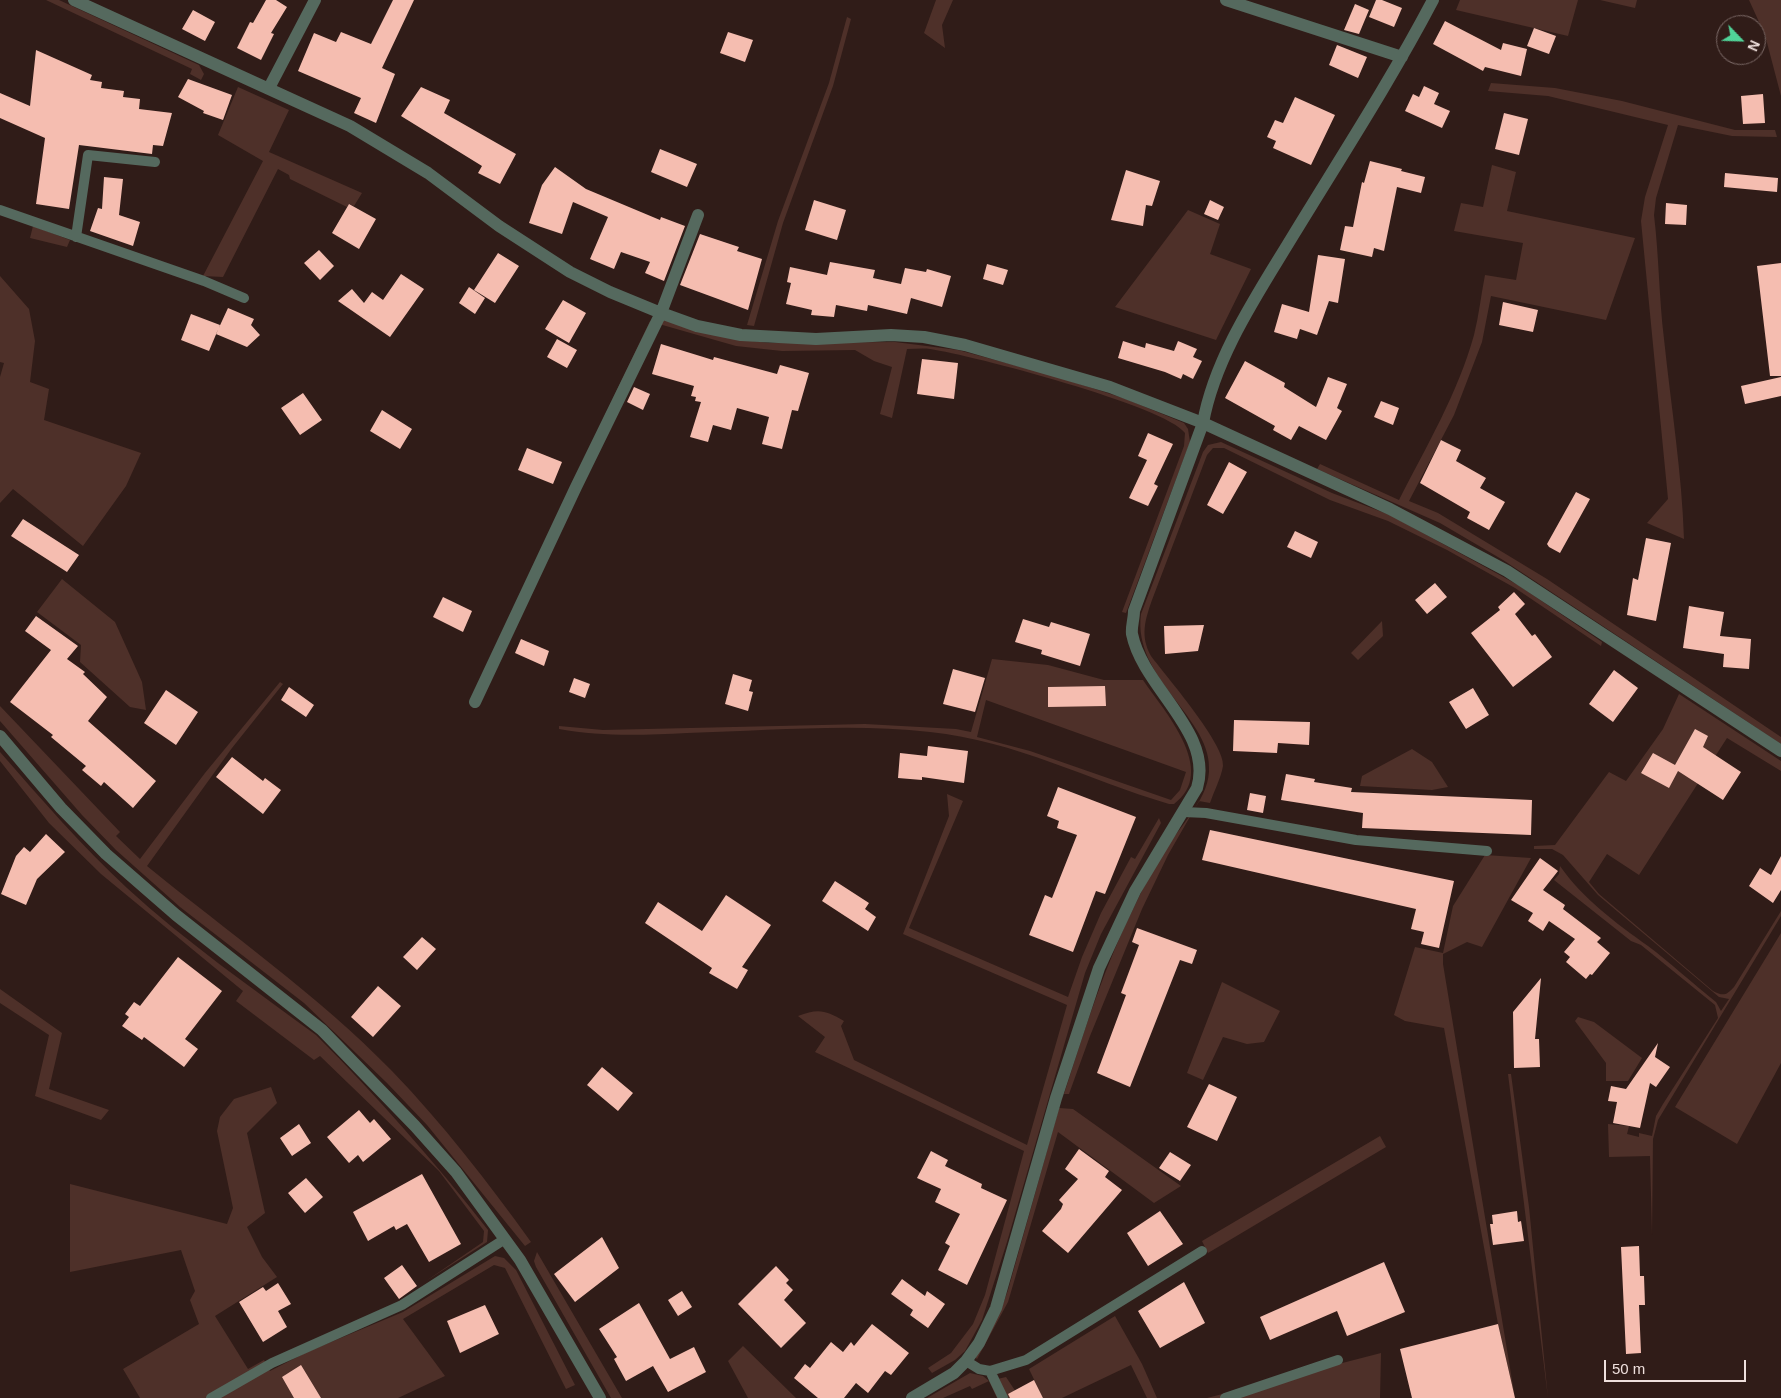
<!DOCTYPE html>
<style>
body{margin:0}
#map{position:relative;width:1781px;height:1398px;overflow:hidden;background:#301c18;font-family:Helvetica,sans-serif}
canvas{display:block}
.north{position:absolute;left:1716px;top:15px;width:50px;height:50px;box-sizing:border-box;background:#301c18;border:1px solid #7c6a67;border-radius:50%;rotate:114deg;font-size:14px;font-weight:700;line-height:20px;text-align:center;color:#efe0dd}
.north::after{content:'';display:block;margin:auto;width:18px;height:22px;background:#50d398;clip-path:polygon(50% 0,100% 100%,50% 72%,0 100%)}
.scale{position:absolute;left:1604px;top:1360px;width:142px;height:22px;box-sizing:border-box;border:2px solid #efe0dd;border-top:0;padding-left:6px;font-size:15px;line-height:18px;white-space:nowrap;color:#efe0dd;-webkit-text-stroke:4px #301c18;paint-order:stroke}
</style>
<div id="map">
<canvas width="1781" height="1398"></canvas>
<div class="north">N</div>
<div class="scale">50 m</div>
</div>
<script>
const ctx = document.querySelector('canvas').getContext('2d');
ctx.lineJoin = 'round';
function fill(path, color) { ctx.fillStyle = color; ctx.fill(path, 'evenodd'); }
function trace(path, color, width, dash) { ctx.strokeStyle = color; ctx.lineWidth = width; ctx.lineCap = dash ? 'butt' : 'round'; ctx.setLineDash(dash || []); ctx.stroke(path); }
fill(new Path2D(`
 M46,0H59L199,65L204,74L201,80L190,74L192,69Z
 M936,0H953L942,25L945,48L924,33Z
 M1460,0H1578L1568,36L1456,10Z
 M1600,0H1637L1635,8Z
 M1749,0H1781V96L1765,35Z
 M847,17L851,19L833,86L783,223L754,326L747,325L778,221L829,83Z
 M1491,83L1555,88L1622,101L1735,130H1775L1777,137L1732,136L1678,125L1656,198L1654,215C1659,256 1659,298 1664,339C1671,406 1682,473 1684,539L1647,523L1668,499L1641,221L1645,197L1668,125L1548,96L1488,91Z
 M238,87L289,110L269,152L362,193L354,206L349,204L347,207L290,179L289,175L278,169L223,277L203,276L263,161L218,135Z
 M1492,165L1516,172L1507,211L1635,238L1606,320L1491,296L1482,342L1454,415L1409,501L1438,513L1547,579L1781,737V744L1503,560L1440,523L1317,469L1320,464L1399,500C1426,447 1458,393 1474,335C1479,315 1481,295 1485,275L1516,280L1523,243L1454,231L1461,203L1483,207Z
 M1188,210L1220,224L1210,254L1251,269L1216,340L1115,307Z
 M33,226L70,240L67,247L30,238Z
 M0,276L29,309L35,341L30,382L49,389L44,420L141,453L126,486L83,546L13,489L0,503V377L4,363L0,362Z
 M664,320L728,338L769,343L895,342L958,350L1055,376L1126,399L1184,423L1188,429L1190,442L1126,613L1122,612L1184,446L1185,433C1166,406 971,355 930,349C923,348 915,349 907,349L892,418L880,414L892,367L874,361L855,350L782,351L736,346L659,324L579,469L650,321L659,324Z
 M1221,442L1332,493L1390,515L1518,585L1602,642L1601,646L1515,588L1447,550L1388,521L1330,500L1224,448H1213L1207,455L1152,600C1145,620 1140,636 1151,656C1165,675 1226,745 1223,766C1221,778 1214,791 1210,803L1199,801L1168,855L1142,909L1090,1036L1069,1094H1064C1085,1029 1105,964 1136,903C1144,886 1153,869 1163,853C1178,828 1207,802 1209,772C1214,719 1132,679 1141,614L1203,452L1208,445Z
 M62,579L115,622L142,682L146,710L130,707L80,662L81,645L37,612Z
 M1382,621L1383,636L1358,660L1351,653Z
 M992,659L1048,665L1104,680H1143C1164,711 1219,771 1174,804H1169C1088,780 1016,741 930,732C850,723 768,731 687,733C644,735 602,737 559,729V726L603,730L865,724L956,729L971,732ZM986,700L1186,772L1180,790L1171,800L1030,751L977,737Z
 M280,682L283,684L232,748L147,866C229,933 318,995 392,1071C443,1124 488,1182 531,1242L525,1246L427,1125L387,1083L304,1003L180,907L116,850L82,815L0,721V706L120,832L116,836L140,859L205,773Z
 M1679,694L1781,761V771L1727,738L1639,875L1607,854L1589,882L1599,894L1713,991C1723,996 1726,996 1734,987L1781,911V916L1658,1120L1653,1139L1652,1235L1650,1156L1609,1157L1608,1124L1629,1126L1627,1134L1639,1137V1133L1652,1136L1656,1116L1663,1104L1718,1018L1715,1005L1641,945L1631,941L1554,880L1559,874L1560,866C1583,899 1616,923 1648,946C1671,963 1693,984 1716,1002L1721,1011L1729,999L1719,997L1598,895L1563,855L1552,849H1534V846L1555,845L1609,772L1626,781L1663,729Z
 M1412,749L1432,762L1448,787L1432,790L1360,786L1362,776Z
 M0,752C41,799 82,846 127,888C186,942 252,988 316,1035C379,1098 433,1160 488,1230L487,1242L426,1281L483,1242L484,1231L439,1171L320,1056L314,1060L236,1001L243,991L101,874L49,823L0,761Z
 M947,794L963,801L909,928L1068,997L1082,957L1101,913L1131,857L1135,859L1159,818L1161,823L1101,934L1085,973L1007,1242L982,1320L965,1351L955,1360L932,1373L928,1368L951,1353L973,1324L985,1295L1024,1151L815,1052L825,1037L798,1016C818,1008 826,1010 844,1021L841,1026L854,1060L1027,1145L1067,1005L903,934L949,816Z
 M1485,855L1531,858L1482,947L1467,942L1443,954V964L1515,1398L1498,1324L1444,1028L1405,1021L1394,1015L1415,947L1443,953L1453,906Z
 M1781,933V1063L1737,1144L1675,1107Z
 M1222,982L1280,1011L1264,1042L1247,1044L1223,1037L1203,1080L1187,1073Z
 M0,989L62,1033L49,1089L109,1110L101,1120L35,1096L49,1035L0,1003Z
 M1578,1017L1594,1022L1642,1058L1628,1081H1606V1063L1575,1021Z
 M1508,1074H1511L1529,1207L1548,1398Z
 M271,1087L277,1103L247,1133L265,1213L247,1227L262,1257L277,1277L215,1316L248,1369L264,1360L270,1371L307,1352L403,1312L495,1256L504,1258L516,1270L575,1385L566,1389L505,1268L494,1265L403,1319L445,1376L398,1398H140L123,1369L199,1324L190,1300L195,1291L181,1250L70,1272V1184L227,1224L233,1208L217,1131L220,1117L234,1099Z
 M1059,1108L1073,1109L1181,1186L1154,1203L1058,1132L1008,1302L977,1359L975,1357L1001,1310L1008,1290Z
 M1380,1136L1386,1147L1208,1253L1202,1241Z
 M537,1252L622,1398H611L536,1267L534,1261Z
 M1115,1316L1142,1364L1157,1398H1147L1131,1365L1062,1398H1043L1029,1369Z
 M743,1346L796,1398H748L728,1361Z
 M1381,1353L1380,1398H1207Z
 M970,1373L983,1376L989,1381L1006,1377L1020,1398H997L989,1381L972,1389L970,1386L943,1398H927Z`), '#4e3029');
fill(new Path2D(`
 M266,0H276L287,7L271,33L274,34L261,60L237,48L250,22L253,23Z
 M393,0H414L382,68L395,74L376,123L354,113L361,98L298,71L314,33L336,42L341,32L371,44Z
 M1376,0H1382L1402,8L1394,27L1369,17Z
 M1355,4L1369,10L1359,34L1344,30Z
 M193,10L215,22L205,41L182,29Z
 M1445,21L1501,50L1503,43L1527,49L1521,76L1485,67L1483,71L1433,44Z
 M1534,28L1556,36L1549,54L1527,46Z
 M728,32L753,40L745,62L720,53Z
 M1337,45L1367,57L1358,78L1329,65Z
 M36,50L92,75L90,80L102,82L101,88L124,91L123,97L140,99L139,109L172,113L163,146L153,145L152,154L79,145L69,209L36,204L45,138L0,118V93L30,106Z
 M188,79L232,95L223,120L203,113L204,111L178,97Z
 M1424,86L1439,93L1434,104L1450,111L1442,128L1405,111L1413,94L1419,97Z
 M421,87L450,100L444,113L516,154L500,184L478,173L482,166L401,116Z
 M1763,94L1765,123L1743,124L1741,96Z
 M1295,97L1335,115L1311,165L1273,148L1276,141L1267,137L1275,120L1283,123Z
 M1504,113L1528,119L1519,155L1495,149Z
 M660,149L697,164L687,187L651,172Z
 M1370,161L1402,169L1401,171L1425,177L1421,193L1397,187L1384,251L1374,248L1372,257L1340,250L1345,226L1353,227L1362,182L1364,183Z
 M555,167L586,189L660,220L661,217L685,226L664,281L645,273L650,262L621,252L614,269L590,259L608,217L573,202L562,234L529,223L542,185Z
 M1126,170L1160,181L1152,206L1146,205L1143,226L1111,220Z
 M1725,173L1778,178L1777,192L1724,187Z
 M104,177L123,179L119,215L140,222L133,246L90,231L98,208L102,209Z
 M814,200L846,210L837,240L805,230Z
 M1210,200L1224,207L1218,220L1204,214Z
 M1666,203L1687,205L1686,225L1665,224Z
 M349,204L376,219L359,249L332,233Z
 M700,234L739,247L737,251L762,259L748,310L680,285Z
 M319,250L334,266L320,280L304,263Z
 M498,253L519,266L495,303L474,290Z
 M1318,255L1345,259L1338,303L1329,301L1317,335L1300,329L1297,339L1274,332L1282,304L1309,312Z
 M830,262L875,270L873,278L901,284L905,268L926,272L927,269L951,276L942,307L911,298L907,314L868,305L867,311L836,305L834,317L811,315L812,310L786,304L791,283L787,282L790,267L827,275Z
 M1781,263V376H1770L1757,266Z
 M987,264L1008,270L1003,285L983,279Z
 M401,274L424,289L390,337L338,301L352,289L364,303L372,292L383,300Z
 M469,287L485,298L475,314L459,303Z
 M563,300L586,313L569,343L545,329Z
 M1503,302L1538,310L1533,332L1499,325Z
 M228,308L254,319L251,325L260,335L247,347L216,334Z
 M191,314L220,325L209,351L181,340Z
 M557,339L577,350L567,368L547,357Z
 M1123,341L1145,348L1146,343L1174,351L1178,341L1197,349L1193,357L1202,361L1193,379L1183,374L1181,379L1165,372L1118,358Z
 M661,344L713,360L714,357L777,374L780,365L809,373L798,411L792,410L782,449L762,444L769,417L737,408L731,430L713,425L708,442L690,437L701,402L695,401L696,397L691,396L694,386L652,374Z
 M922,359L958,363L954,399L917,394Z
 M1245,361L1285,383L1284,387L1316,407L1328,377L1347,384L1337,408L1342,411L1326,440L1299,426L1291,440L1273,430L1275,426L1225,398Z
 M1781,377V396L1745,404L1741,386Z
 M634,387L650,394L643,410L627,402Z
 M303,393L322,420L300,435L281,408Z
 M1381,401L1399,408L1393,425L1374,417Z
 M382,410L412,429L400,449L370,431Z
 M1148,433L1173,444L1154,484L1158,486L1148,506L1129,498L1147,460L1138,456Z
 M1441,440L1461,450L1456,461L1486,478L1480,488L1505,502L1489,530L1467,518L1470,512L1420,483Z
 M527,448L562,462L553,484L518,470Z
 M1229,462L1247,472L1223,514L1207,505Z
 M1576,492L1590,499L1560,553L1549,547L1547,544Z
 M23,519L79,555L67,572L11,536Z
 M1295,531L1318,542L1311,558L1287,547Z
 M1646,538L1671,543L1656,621L1627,615L1633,578L1638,580Z
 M1435,583L1447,597L1427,614L1415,600Z
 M1514,592L1525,604L1515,614L1532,636L1535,634L1552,657L1513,687L1471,633L1500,610L1498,607Z
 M443,597L472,611L463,632L433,617Z
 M1689,606L1724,612L1720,636L1751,639L1749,669L1723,667L1724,654L1683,648Z
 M36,616L78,646L67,659L85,672L83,674L107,697L88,721L156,781L133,808L104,782L101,786L82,770L86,766L51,737L53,735L10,702L51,650L25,631Z
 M1023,619L1049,627L1051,622L1090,634L1080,666L1041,654L1042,650L1015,642Z
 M1204,625L1198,651L1165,654L1164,626Z
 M521,639L549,651L544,666L515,653Z
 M953,669L985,678L975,712L943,704Z
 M1614,670L1638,688L1613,722L1589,704Z
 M733,674L752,680L749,691L753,692L748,711L725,704Z
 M574,678L590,684L585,698L569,692Z
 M1105,686L1106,706L1048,707V687Z
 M289,687L314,705L306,717L281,700Z
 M1473,688L1489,715L1466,729L1449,702Z
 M166,690L198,712L176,745L144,723Z
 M1234,720L1310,722L1309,745L1278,743L1277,753L1233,751Z
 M1695,729L1708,736L1703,747L1741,772L1723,800L1678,771L1669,788L1641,773L1653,753L1675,765Z
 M928,746L968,751L964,783L922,777V780L898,778L900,753L927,756Z
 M232,757L263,781L265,778L281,790L263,814L216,777Z
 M1286,774L1315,779L1314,782L1352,788L1351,792L1532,800L1531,835L1362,828L1363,813L1281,800Z
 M1058,787L1136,817L1105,894L1096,891L1073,952L1029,935L1045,895L1052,898L1077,835L1057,828L1059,821L1047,816Z
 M1250,793L1266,796L1263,813L1247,810Z
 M1210,830L1454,881L1439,948L1421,944L1424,932L1411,929L1416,909L1202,860Z
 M46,834L65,852L37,879L26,905L1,894L16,856L24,847L30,852Z
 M1781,856V890L1773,903L1749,886L1760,868L1771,875Z
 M1540,858L1558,871L1543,890L1565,905L1563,909L1601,938L1597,942L1610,953L1592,975L1590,974L1586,979L1566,962L1570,957L1564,952L1575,939L1549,921L1543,931L1528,921L1533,913L1511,900Z
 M835,881L869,903L865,909L876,917L868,931L822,901Z
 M726,895L771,925L742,967L748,970L737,989L709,973L712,968L645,923L658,902L702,931Z
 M1137,928L1197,950L1192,964L1180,960L1130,1087L1097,1073L1126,995L1121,993L1139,945L1132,942Z
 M422,937L436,949L417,970L403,957Z
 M178,957L222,991L185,1039L198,1049L184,1067L144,1037L142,1040L122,1026L129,1017L125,1014L134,1002L140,1006Z
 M1541,978L1535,1039H1539L1540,1067L1514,1068L1513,1012Z
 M378,986L401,1006L373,1037L351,1017Z
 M1658,1043L1655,1057L1670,1067L1656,1087L1650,1083L1640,1128L1613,1123L1617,1102L1608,1101L1611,1086L1626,1089Z
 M602,1067L633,1093L618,1111L587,1085Z
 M1209,1084L1237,1097L1217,1141L1187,1127Z
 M359,1110L370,1123L374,1119L391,1139L363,1162L358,1155L349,1163L327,1137Z
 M299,1124L311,1143L292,1156L280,1138Z
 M1079,1149L1109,1171L1105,1177L1122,1190L1068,1253L1042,1231L1061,1209L1063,1204L1059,1200L1078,1179L1065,1169Z
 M931,1151L948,1160L945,1166L982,1184L981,1188L1007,1200L967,1285L938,1270L950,1246L945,1243L960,1214L935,1202L941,1189L917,1178Z
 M1170,1152L1191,1165L1180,1181L1159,1168Z
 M422,1174L461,1244L429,1262L407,1224L396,1230L394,1226L368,1241L353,1212Z
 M306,1178L323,1197L305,1213L288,1193Z
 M1160,1211L1183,1244L1148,1266L1127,1233Z
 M1517,1211L1518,1222L1521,1221L1524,1241L1493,1245L1490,1224H1493L1492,1215Z
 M602,1237L619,1268L575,1302L554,1274Z
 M1639,1246L1640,1276H1644L1645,1305H1639L1641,1353L1626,1354L1621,1247Z
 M1384,1262L1405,1312L1347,1336L1337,1311L1270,1340L1260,1317Z
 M402,1265L417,1286L399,1299L384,1278Z
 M776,1266L789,1280L786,1283L793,1290L784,1300L806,1323L781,1348L738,1304Z
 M902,1279L925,1296L927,1291L945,1304L928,1328L910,1315L913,1310L891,1294Z
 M1184,1282L1205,1323L1160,1348L1138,1311Z
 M278,1283L291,1304L278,1311L287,1327L263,1342L239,1302L263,1287L266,1291Z
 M682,1291L692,1307L678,1316L668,1300Z
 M639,1303L670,1359L694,1347L706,1372L668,1392L653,1366L626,1381L614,1359L617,1357L599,1329Z
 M485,1305L499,1334L460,1353L447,1321Z
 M872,1324L909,1353L891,1375L885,1371L868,1393L856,1383L844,1398H818L794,1378L805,1364L810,1368L831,1342L843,1352L851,1342L854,1346Z
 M1498,1324L1515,1398H1412L1400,1349Z
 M301,1365L321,1398H294L282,1377Z
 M1034,1380L1043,1398H1010L1008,1394Z`), '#f5bdb0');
trace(new Path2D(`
 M0,210L204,281L244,298
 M76,237L88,155L155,162
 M1184,812L1206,813L1356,840L1487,851
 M966,1361L979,1369L990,1371L1026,1360L1202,1251
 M990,1371L1003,1398
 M211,1398L272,1363L402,1305L505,1239
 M1225,1398L1338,1360`), '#55695e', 10);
trace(new Path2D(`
 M74,0L350,126L428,173L499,226L570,272L610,292L661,313L697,326L741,335L816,339L891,335L924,337L965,345L1110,387L1203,423L1390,509L1507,571L1781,751
 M1226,0L1402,57
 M269,88L315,0
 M475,702L576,487L661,313L698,215
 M912,1398L954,1373L966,1361L979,1343L996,1308L1056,1098L1099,968L1135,891L1197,788C1214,732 1143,688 1132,634C1131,627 1134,619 1134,611L1203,423C1215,356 1259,292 1294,234C1341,157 1391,80 1433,0`), '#55695e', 12);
trace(new Path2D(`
 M0,736L61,808L106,854L176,915L322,1030L415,1126L456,1172L520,1260L600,1398`), '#55695e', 12);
</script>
